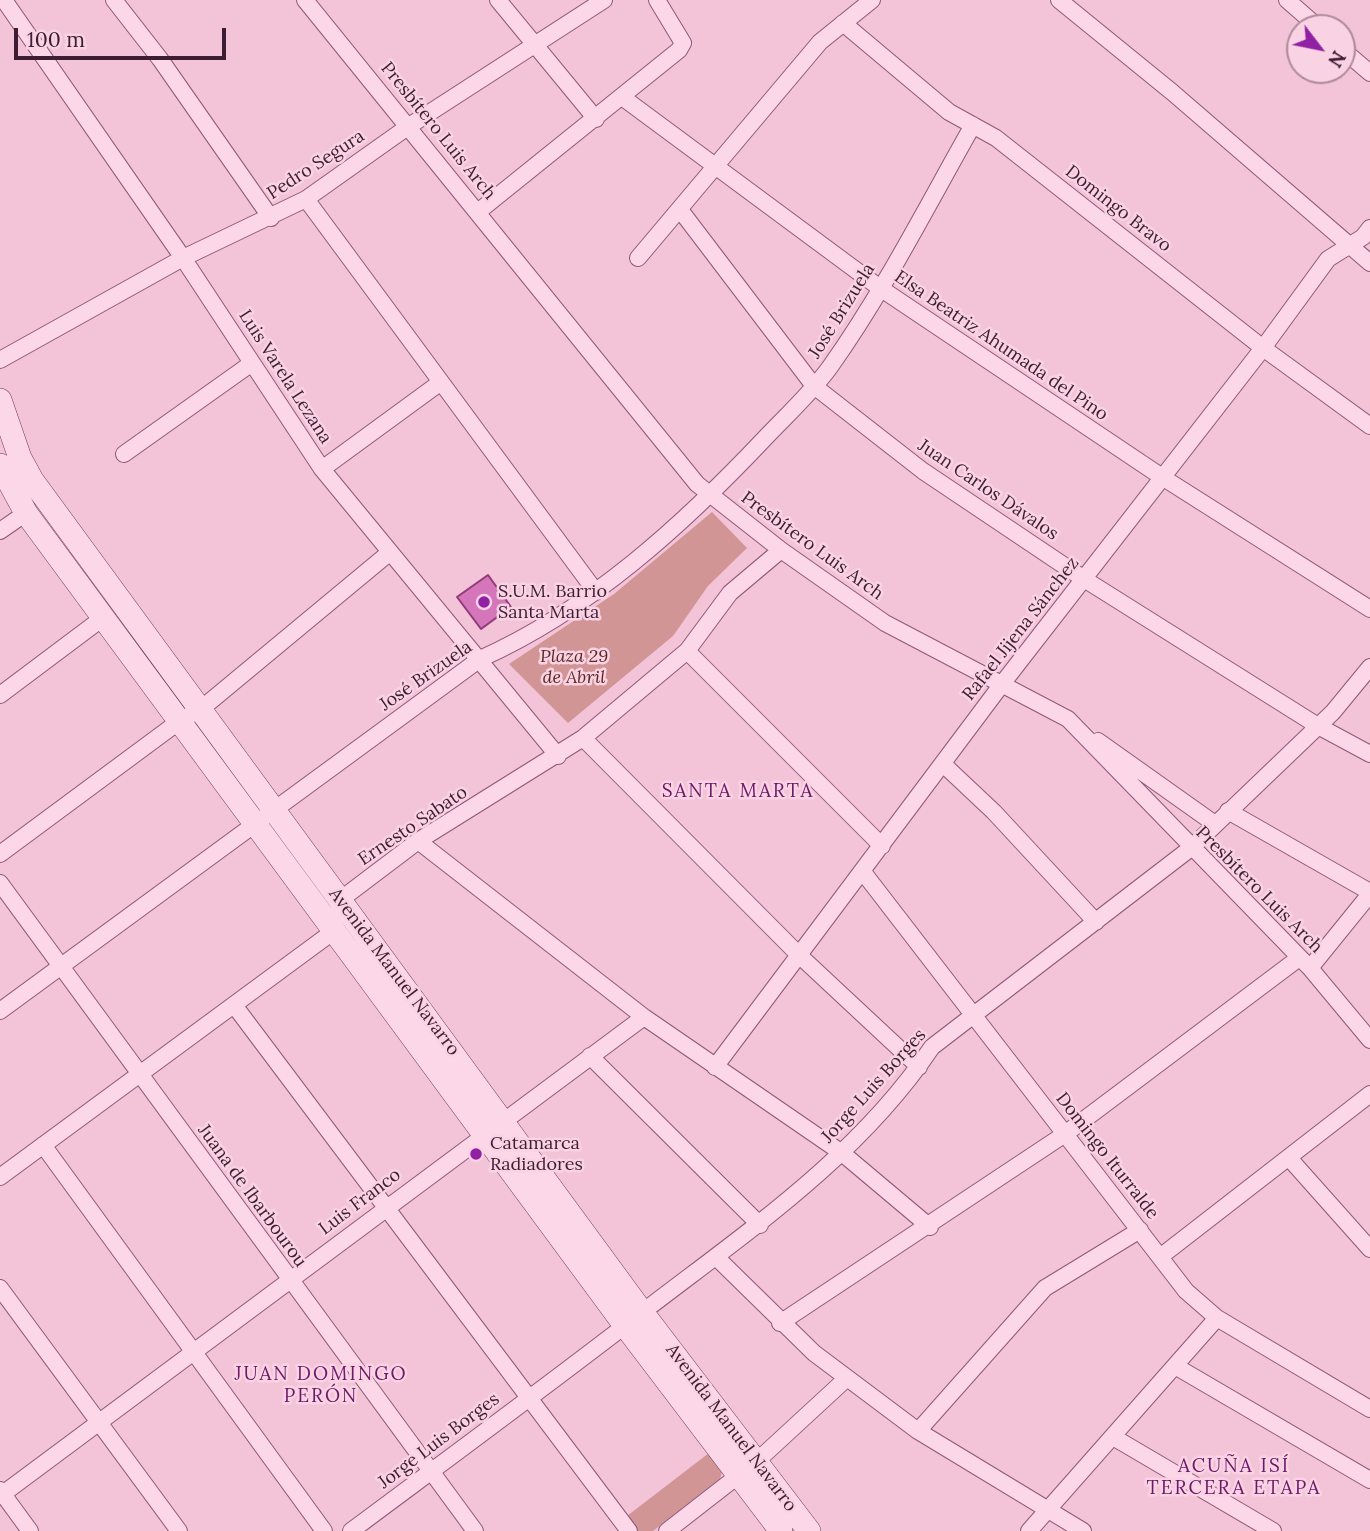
<!DOCTYPE html>
<meta charset="utf-8">
<style>
body{margin:0}
#map{position:relative;width:1370px;height:1531px;overflow:hidden;background:#f3c3d7;font-family:Lora,serif}
canvas{display:block}
.north{position:absolute;left:1286px;top:14px;width:70px;height:70px;box-sizing:border-box;background:#f9d3e3;border:2px solid #ae8a9c;border-radius:50%;rotate:122deg;font-size:19px;font-weight:700;line-height:28px;text-align:center;color:#3d1d32}
.north::after{content:'';display:block;margin:auto;width:24px;height:32px;background:#9121a4;clip-path:polygon(50% 0,100% 100%,50% 72%,0 100%)}
.scale{position:absolute;left:14px;top:28px;width:212px;height:32px;box-sizing:border-box;border:4px solid #3d1d32;border-top:0;padding-left:9px;font-size:21px;line-height:24px;white-space:nowrap;color:#3d1d32;-webkit-text-stroke:5px #f9d3e3;paint-order:stroke}
</style>
<div id="map">
<canvas width="1370" height="1531"></canvas>
<div class="north">N</div>
<div class="scale">100 m</div>
</div>
<script>
const ctx = document.querySelector('canvas').getContext('2d');
ctx.lineJoin = 'round';
function fill(path, color) { ctx.fillStyle = color; ctx.fill(path, 'evenodd'); }
function trace(path, color, width, dash) { ctx.strokeStyle = color; ctx.lineWidth = width; ctx.lineCap = dash ? 'butt' : 'round'; ctx.setLineDash(dash || []); ctx.stroke(path); }
function drawText(font, color, halo, rows, align = 'center') {
  ctx.font = font + ' Lora,serif'; ctx.lineWidth = 5; ctx.setLineDash([]); ctx.textBaseline = 'middle'; ctx.strokeStyle = halo; ctx.fillStyle = color; for (const [text, x, y, turn = 0] of rows) {
    ctx.save(); ctx.translate(x, y); ctx.rotate((+turn || 0) * Math.PI / 180); ctx.textAlign = isNaN(turn) ? turn : align; if (halo) ctx.strokeText(text, 0, 0); ctx.fillText(text, 0, 0); ctx.restore();
  }
}
fill(new Path2D(`
 M712,512L747,548L708,586L673,636L568,723L509,664L614,594Z
 M709,1453L722,1472L720,1479L653,1531H638L627,1516Z`), '#d29596');
const building = new Path2D(`
 M488,575L511,607L481,629L457,597Z`);
fill(building, '#d575ba');
trace(building, '#913a7a', 2);
const street = new Path2D(`
 M4,0L183,258L322,469L558,756
 M114,0L160,59L271,218
 M305,0L697,484L781,550L885,623L1068,719L1310,968L1370,1040
 M498,0L596,119
 M1059,0L1172,92L1370,263
 M1287,0L1319,28
 M843,23L949,112L996,138L1263,348L1370,426
 M1342,49L1370,73
 M622,97L880,288L1162,477L1370,609
 M306,199L596,592
 M479,211L679,50L683,43L657,0
 M681,211L814,386L923,471L1084,579L1318,726L1370,754
 M638,258L820,42L872,0
 M0,360L183,258L306,199L409,126L604,0
 M124,454L252,363
 M322,469L441,382
 M0,531L26,513
 M687,651L882,846
 M0,695L104,617
 M583,738L800,956L919,1067
 M1098,741L1215,824
 M943,764L994,812L1096,922
 M1228,811L1370,892
 M418,841L644,1017L842,1153L930,1227
 M0,854L181,720L201,709L389,553
 M863,872L1186,1291L1217,1318L1370,1409
 M0,883L475,1531
 M1310,968L1370,894
 M234,1005L629,1531
 M0,1011L480,659C590,610 684,524 766,437C788,414 812,392 830,367C884,291 927,206 973,125
 M590,1056L760,1225
 M715,1067L1002,684L1263,348L1328,259L1363,237L1370,228
 M43,1145L324,1531
 M1289,1158L1370,1249
 M0,1177L334,931L340,900L418,841L583,738L687,651L730,593L781,550
 M1160,1257L1370,1094
 M717,1258L814,1353L918,1431L1083,1531
 M0,1288L179,1531
 M780,1323L1065,1134L1299,958
 M1175,1366L1370,1480
 M918,1431L1045,1288L1140,1230
 M1113,1437L1273,1531
 M0,1490L30,1531
 M0,1496L644,1017
 M351,1531C449,1458 547,1386 644,1311C748,1231 858,1157 932,1047L1191,848L1333,712L1370,667
 M667,1531L757,1461L847,1378
 M1029,1531L1217,1318`);
const secondary = new Path2D(`
 M0,400L20,458L32,480L642,1312L809,1531
 M0,465L26,513L626,1327L781,1531`);
trace(street, '#8f5779', 18);
trace(secondary, '#713a5d', 24);
trace(street, '#fcd7e7', 16);
trace(secondary, '#fcd7e7', 23);
for (const [x, y, r, color] of [
 [484,602,7,"#9121a4"],
 [476,1154,7,"#9121a4"]
]) { const dot = new Path2D(); dot.arc(x, y, r, 0, 2 * Math.PI); ctx.fillStyle = color; ctx.fill(dot); trace(dot, '#f9d3e3', 2.5); }
drawText('18px', '#3d1d32', '#f9d3e3', [
 ["Presbítero Luis Arch",438,131,51],
 ["Pedro Segura",316,165,-33],
 ["Domingo Bravo",1118,209,38],
 ["José Brizuela",842,311,-58],
 ["Elsa Beatriz Ahumada del Pino",1001,346,34],
 ["Luis Varela Lezana",285,377,57],
 ["Juan Carlos Dávalos",988,490,34],
 ["Presbítero Luis Arch",812,546,36],
 ["Rafael Jijena Sánchez",1021,629,-52],
 ["José Brizuela",426,676,-35],
 ["Ernesto Sabato",413,826,-34],
 ["Presbítero Luis Arch",1259,890,45],
 ["Avenida Manuel Navarro",394,972,53],
 ["Jorge Luis Borges",874,1086,-48],
 ["Domingo Iturralde",1107,1156,52],
 ["Juana de Ibarbourou",252,1196,54],
 ["Luis Franco",360,1202,-37],
 ["Avenida Manuel Navarro",731,1428,53],
 ["Jorge Luis Borges",439,1441,-37]
]);
drawText('18px', '#3d1d32', '#f9d3e3', [
 ["S.U.M. Barrio",498,592],
 ["Santa Marta",498,613],
 ["Catamarca",490,1144],
 ["Radiadores",490,1165]
], 'left');
drawText('italic 18px', '#5c2821', '#f9d3e3', [
 ["Plaza 29",574,657],
 ["de Abril",574,678]
]);
ctx.letterSpacing = '2px';
drawText('19px', '#6e1868', '#f9d3e3', [
 ["SANTA MARTA",738,792],
 ["JUAN DOMINGO",321,1375],
 ["PERÓN",321,1397],
 ["ACUÑA ISÍ",1234,1467],
 ["TERCERA ETAPA",1234,1489]
]);
ctx.letterSpacing = '0px';
</script>
